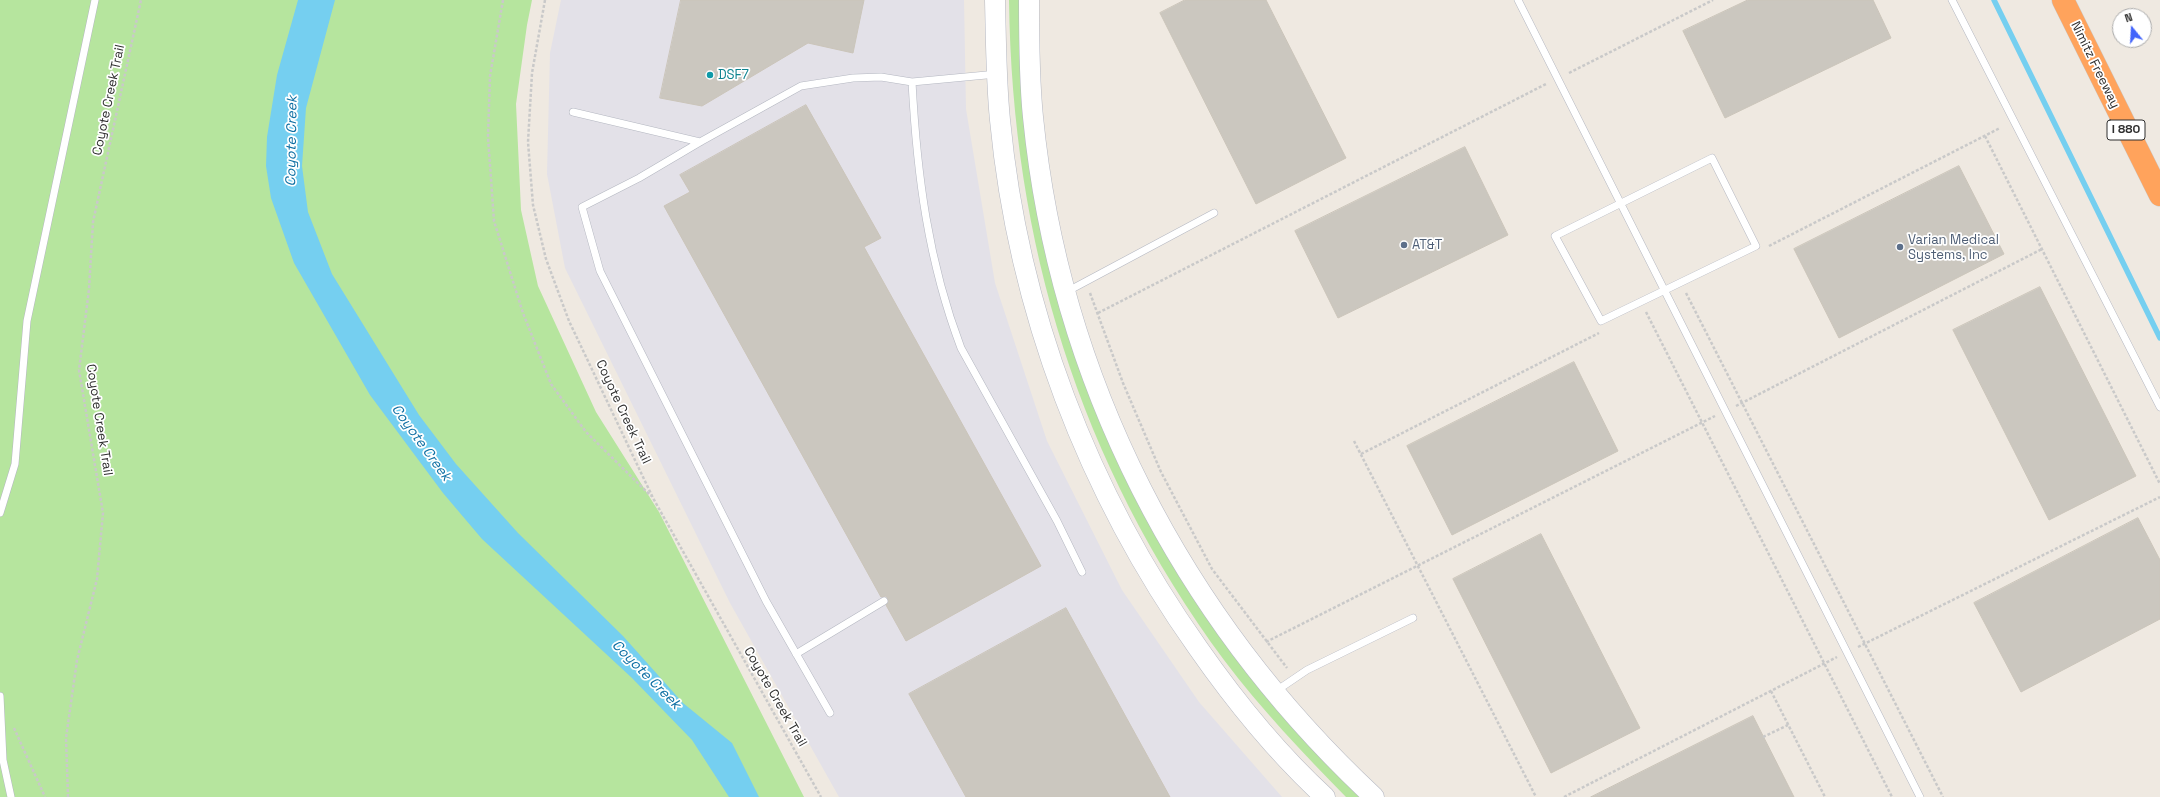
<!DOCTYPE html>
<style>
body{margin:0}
#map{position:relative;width:2160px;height:797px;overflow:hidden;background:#efe9e1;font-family:"Space Grotesk",sans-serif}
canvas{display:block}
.north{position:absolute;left:2112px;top:8px;width:40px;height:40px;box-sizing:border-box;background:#fff;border:1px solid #ababab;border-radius:50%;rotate:342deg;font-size:11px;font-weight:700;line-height:16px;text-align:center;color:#2e2e2e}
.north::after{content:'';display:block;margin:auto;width:14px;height:18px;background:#4264fb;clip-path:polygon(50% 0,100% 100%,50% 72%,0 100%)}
</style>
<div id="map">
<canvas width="2160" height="797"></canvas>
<div class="north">N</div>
</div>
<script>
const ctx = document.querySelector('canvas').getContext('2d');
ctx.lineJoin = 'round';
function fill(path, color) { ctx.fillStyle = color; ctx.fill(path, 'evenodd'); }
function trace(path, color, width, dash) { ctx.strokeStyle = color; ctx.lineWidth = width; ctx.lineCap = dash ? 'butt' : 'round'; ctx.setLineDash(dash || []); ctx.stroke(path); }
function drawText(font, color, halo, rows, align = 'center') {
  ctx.font = font + ' "Space Grotesk",sans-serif'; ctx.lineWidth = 3.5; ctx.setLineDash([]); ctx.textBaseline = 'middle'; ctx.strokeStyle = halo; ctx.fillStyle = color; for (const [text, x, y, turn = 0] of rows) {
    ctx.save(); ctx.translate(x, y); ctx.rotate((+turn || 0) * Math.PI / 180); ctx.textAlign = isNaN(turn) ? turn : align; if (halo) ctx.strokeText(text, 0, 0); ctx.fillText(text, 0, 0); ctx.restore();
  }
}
fill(new Path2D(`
 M561,0H964L966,109L995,283L1047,441L1122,590L1199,702L1282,797H839L730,603L565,268L547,174L550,53Z`), '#e3e1e8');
fill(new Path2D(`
 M0,0H532L527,25L516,104L521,210L538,286L596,412L659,512L804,797H0Z
 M1009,0H1022L1039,200L1142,504L1365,797H1346C1303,753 1261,709 1224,660C1079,463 1012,243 1009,0Z`), '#b6e59e');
fill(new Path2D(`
 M298,0H335L306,108L302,166L308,212L332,274L419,415L456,464L518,533L623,636L683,703L732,743L759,797H729L692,740L632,678L482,539L443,493L370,395L294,263L271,198L266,166L267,137L277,75Z`), '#75cff0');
trace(new Path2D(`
 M1994,0L2160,338`), '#75cff0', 5.5);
const building = new Path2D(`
 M681,0H864L853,53L808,43L702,106L660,98Z
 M1185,0H1266L1346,158L1256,204L1160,13Z
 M1748,0H1873L1891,38L1725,118L1683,31Z
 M806,105L881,238L864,247L1041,566L906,641L886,605L888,599L886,596L881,597L664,206L690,192L680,175Z
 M1465,147L1508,235L1338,318L1295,231Z
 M1959,166L2004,254L1839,338L1794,249Z
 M2040,287L2136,476L2049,520L1953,330Z
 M1574,362L1618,451L1452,535L1407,446Z
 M2138,518L2160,560V619L2021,692L1974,603Z
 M1541,534L1640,728L1551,773L1453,579Z
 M1066,608L1170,797H966L909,694Z
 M1753,716L1794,797H1591Z`);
fill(building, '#cbc7bf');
trace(building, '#cbc5ba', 1);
const lane = new Path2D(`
 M1518,0L1920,797
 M1952,0L2160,407
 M912,82C917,175 928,261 961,348L1057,521L1082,572
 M573,112L700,142
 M1712,158L1756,246L1601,321L1555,236Z
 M1068,291L1214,213
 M0,513L15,464L27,321L95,0
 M796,654L884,601
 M1276,691L1307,670L1413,618
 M0,696L3,760L11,797
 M830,713L766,601L600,271L582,207L639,178L700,142L801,86L853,78L881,77L912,82L997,74`);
const secondary = new Path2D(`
 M995,0C996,40 996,80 1000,120C1018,310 1088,493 1198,648C1235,701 1277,753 1325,797
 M1029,0C1029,39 1029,78 1033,117C1059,380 1182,618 1374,797`);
const highway = new Path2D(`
 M2063,0L2160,195`);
trace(lane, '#b4b7c1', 8);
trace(secondary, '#b4b7c1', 21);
trace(highway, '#c9c9c9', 23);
trace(new Path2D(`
 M503,0L490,76L488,137L494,221L523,313L551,384L586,432L651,496
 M545,0L532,73L528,142L533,205L546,259L569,321L653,498L821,797
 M1569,73L1713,0
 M1985,136L2160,484
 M1769,246L2000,128
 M1090,293L1123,383L1161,472L1212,569L1287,668
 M1686,293L1943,797
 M1646,312L1892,797
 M1098,313L1546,84
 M1736,406L2042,249
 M1354,441L1536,797
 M1361,454L1599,333
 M1266,642L1715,416
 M1858,647L2160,497
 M1771,691L1825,797
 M14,728L45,797
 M1763,737L1788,725
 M68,797L66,738L77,660L97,579L103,513L79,370L89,289L93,222L141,0
 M1564,797L1837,657`), '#c9c9c9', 2.5, [3, 2]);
trace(lane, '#fff', 7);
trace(secondary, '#fff', 20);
trace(highway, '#ffa35c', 22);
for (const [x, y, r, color] of [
 [710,75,4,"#0f9aa8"],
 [1404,245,4,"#5c6f8a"],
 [1900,247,4,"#5c6f8a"]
]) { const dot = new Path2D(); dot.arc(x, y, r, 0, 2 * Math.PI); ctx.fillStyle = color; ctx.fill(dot); trace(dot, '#fff', 1.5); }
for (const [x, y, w] of [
 [2126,130,38]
]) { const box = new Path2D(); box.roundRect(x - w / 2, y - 10, w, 20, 3); ctx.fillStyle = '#fff'; ctx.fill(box); trace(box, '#2e2e2e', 1); }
drawText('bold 12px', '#2e2e2e', null, [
 ["I 880",2126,130]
]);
drawText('13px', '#2e2e2e', '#fff', [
 ["Nimitz Freeway",2095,65,64],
 ["Coyote Creek Trail",109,100,-78],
 ["Coyote Creek Trail",623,412,65],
 ["Coyote Creek Trail",99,420,81],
 ["Coyote Creek Trail",775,697,60]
]);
drawText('13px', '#0d838f', '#fff', [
 ["DSF7",718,75]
], 'left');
drawText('13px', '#4e5e75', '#fff', [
 ["Varian Medical",1908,240],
 ["Systems, Inc",1908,255],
 ["AT&T",1412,245]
], 'left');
drawText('italic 14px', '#0d6fa3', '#fff', [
 ["Coyote Creek",292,141,-89],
 ["Coyote Creek",421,443,54],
 ["Coyote Creek",646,675,45]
]);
</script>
